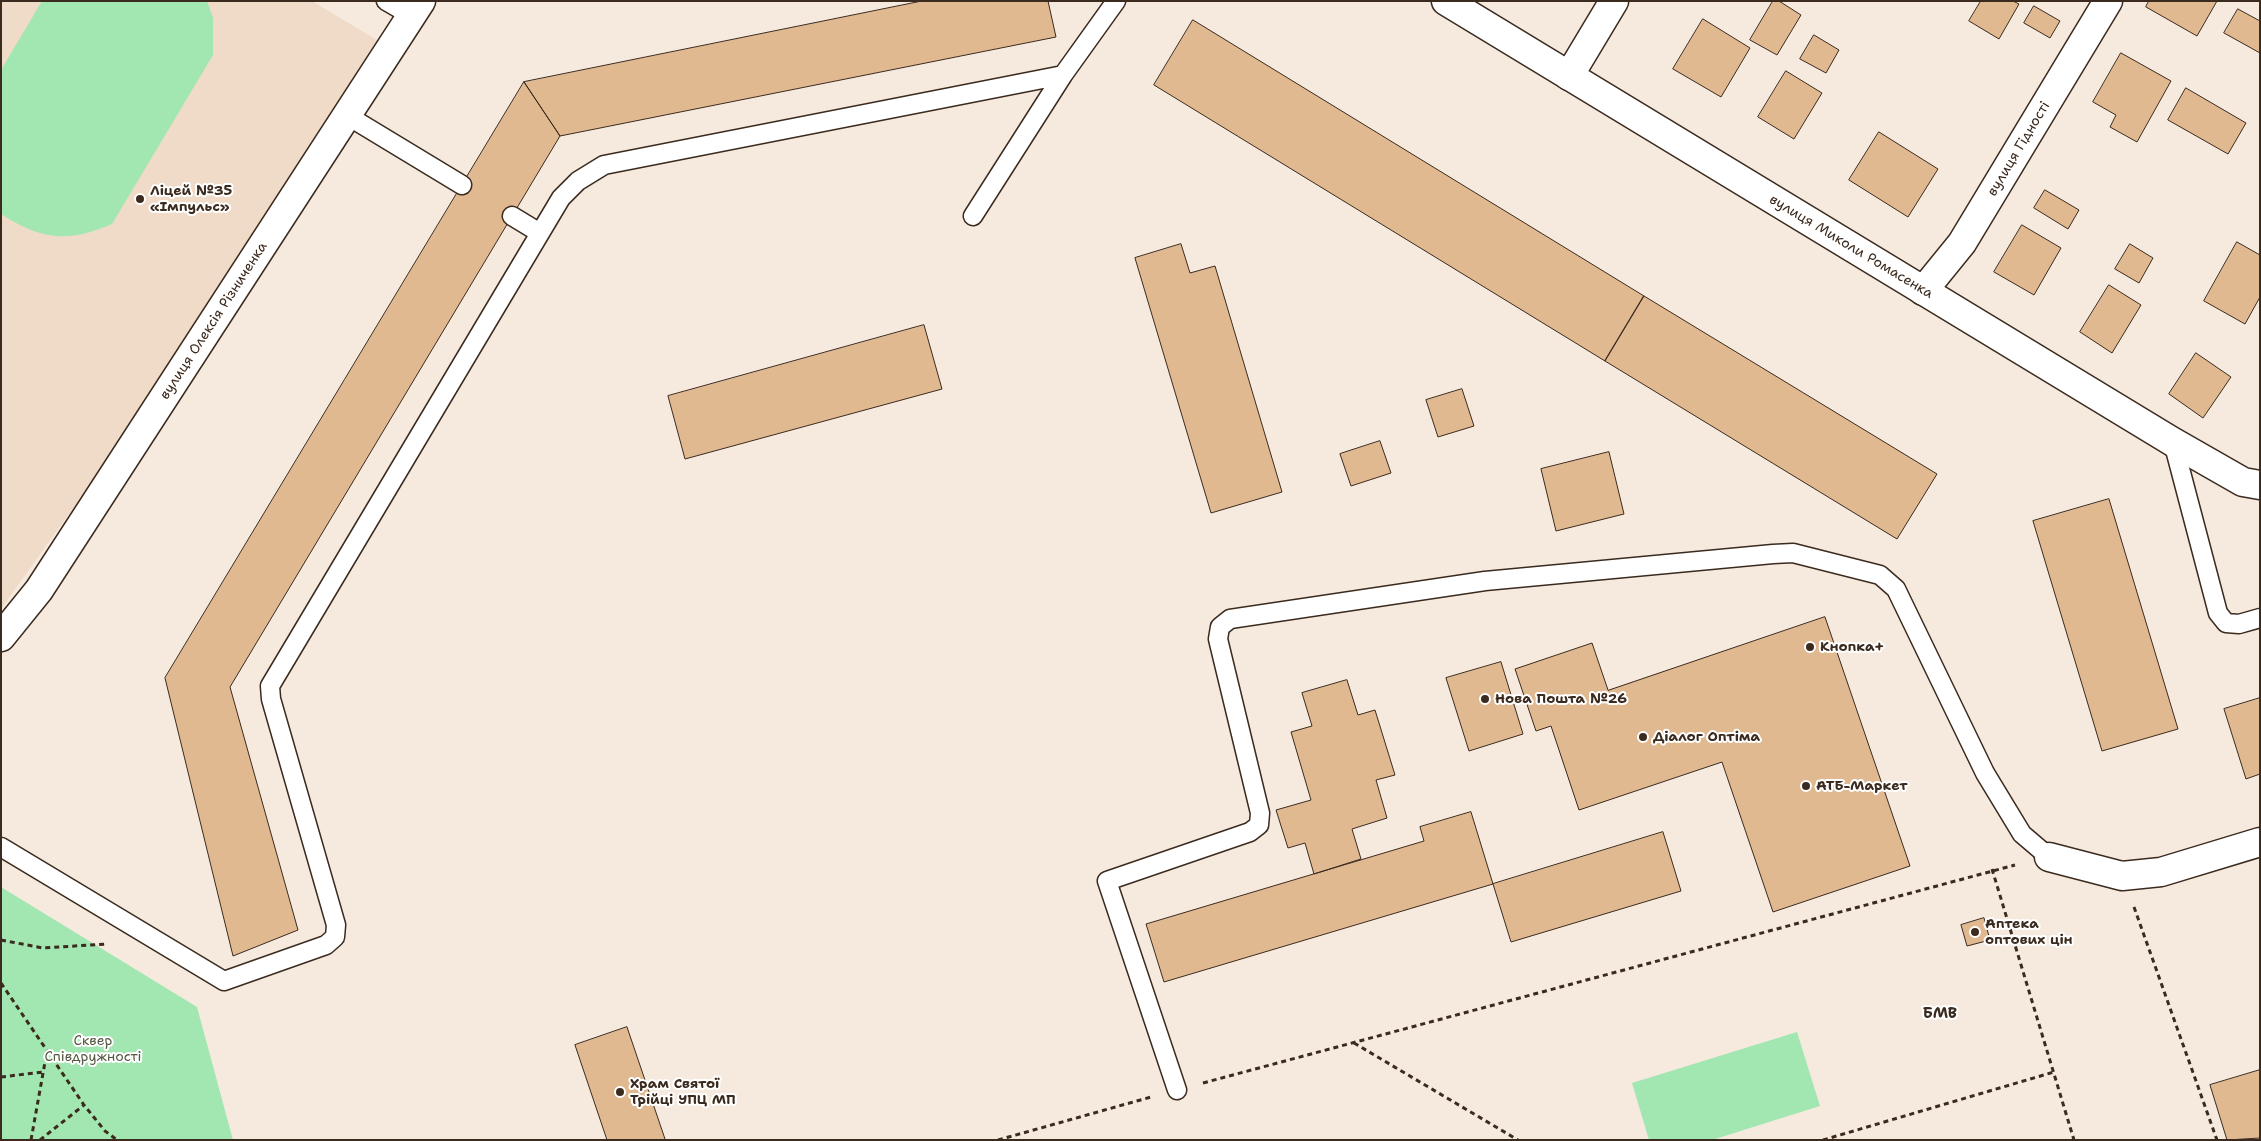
<!DOCTYPE html>
<meta charset="utf-8">
<style>
body{margin:0}
#map{position:relative;width:2261px;height:1141px;overflow:hidden;background:#f6eade;font-family:"Shantell Sans",sans-serif}
canvas{display:block}
.frame{position:absolute;inset:0;border:2px solid #3b2a1e;pointer-events:none}
</style>
<div id="map">
<canvas width="2261" height="1141"></canvas>
<div class="frame"></div>
</div>
<script>
const ctx = document.querySelector('canvas').getContext('2d');
ctx.lineJoin = 'round';
function fill(path, color) { ctx.fillStyle = color; ctx.fill(path, 'evenodd'); }
function trace(path, color, width, dash) { ctx.strokeStyle = color; ctx.lineWidth = width; ctx.lineCap = dash ? 'butt' : 'round'; ctx.setLineDash(dash || []); ctx.stroke(path); }
function drawText(font, color, halo, rows, align = 'center') {
  ctx.font = font + ' "Shantell Sans",sans-serif'; ctx.lineWidth = 4; ctx.setLineDash([]); ctx.textBaseline = 'middle'; ctx.strokeStyle = halo; ctx.fillStyle = color; for (const [text, x, y, turn = 0] of rows) {
    ctx.save(); ctx.translate(x, y); ctx.rotate((+turn || 0) * Math.PI / 180); ctx.textAlign = isNaN(turn) ? turn : align; if (halo) ctx.strokeText(text, 0, 0); ctx.fillText(text, 0, 0); ctx.restore();
  }
}
fill(new Path2D(`
 M1,1H312L380,42L132,426L1,609Z`), '#efdbc7');
fill(new Path2D(`
 M42,1H207L213,18V55L112,224C68,243 41,240 1,214V70Z
 M1,887L197,1007L233,1140H1Z
 M1797,1032L1820,1106L1712,1140H1649L1632,1083Z`), '#a2e6b1');
const building = new Path2D(`
 M922,1H1048L1056,37L560,136L524,82Z
 M1773,1H1779L1801,15L1777,55L1750,40Z
 M1981,1H2013L2019,4L1999,39L1969,21Z
 M2149,1H2217L2197,36L2146,7Z
 M2034,6L2060,21L2050,38L2024,23Z
 M2238,9L2260,21V53L2224,33Z
 M1703,19L1750,48L1721,97L1673,69Z
 M1193,20L1644,296L1605,361L1154,85Z
 M1814,35L1839,50L1826,73L1800,59Z
 M2121,53L2171,81L2137,142L2110,127L2116,115L2093,102Z
 M1786,71L1822,93L1794,139L1758,117Z
 M524,82L560,136L230,687L298,930L233,956L165,678Z
 M2186,88L2246,123L2228,154L2168,120Z
 M1879,132L1938,169L1908,217L1849,180Z
 M2045,190L2079,210L2068,229L2034,208Z
 M2022,225L2061,248L2034,295L1994,272Z
 M2237,242L2260,255V297L2245,324L2204,301Z
 M1181,244L1190,273L1215,266L1282,492L1211,513L1135,258Z
 M2130,244L2153,258L2139,283L2115,269Z
 M2109,285L2141,305L2112,353L2080,332Z
 M1644,296L1937,474L1897,539L1605,361Z
 M924,325L942,389L685,459L668,396Z
 M2196,353L2231,377L2203,418L2169,394Z
 M1462,389L1474,426L1438,437L1426,400Z
 M1380,441L1391,473L1351,486L1340,454Z
 M1609,452L1624,514L1556,531L1541,469Z
 M2109,499L2178,729L2102,751L2033,521Z
 M1825,617L1910,866L1773,912L1722,762L1579,810L1551,726L1536,731L1515,669L1592,643L1608,690Z
 M1501,662L1523,734L1469,751L1446,678Z
 M1347,680L1358,715L1375,710L1395,775L1376,780L1387,818L1352,829L1361,859L1314,874L1305,843L1288,848L1276,810L1311,800L1291,732L1312,726L1302,693Z
 M2260,698V774L2246,779L2224,709Z
 M1471,812L1493,884L1164,982L1146,924L1424,841L1420,827Z
 M1663,832L1681,891L1511,942L1493,884Z
 M1984,918L1990,940L1967,946L1961,925Z
 M627,1027L665,1139L664,1140H607L575,1045Z
 M2260,1070V1138L2227,1140L2210,1085Z`);
fill(building, '#e0b991');
trace(building, '#3b2a1e', 1);
const service = new Path2D(`
 M386,1L412,16
 M348,116L462,185
 M512,216L540,233
 M973,216L1063,75L1116,1
 M2173,442L2218,613L2226,623L2239,624L2260,618
 M1,847L224,981L326,945L335,937L336,925L271,699L270,686L561,198L578,181L604,165L1063,75
 M1177,1090L1107,881L1250,832L1259,825L1260,813L1218,639L1220,627L1230,619L1485,581L1773,554L1793,553L1880,575L1896,589L1985,773L2022,834L2049,857`);
const minor = new Path2D(`
 M1569,76L1614,1
 M1923,291L1962,243L2108,1
 M2049,857L2122,876L2161,872L2260,842`);
const tertiary = new Path2D(`
 M1446,1L2173,442L2243,482L2260,485
 M1,637L39,590L421,1`);
trace(service, '#3b2a1e', 21);
trace(minor, '#3b2a1e', 31);
trace(tertiary, '#3b2a1e', 31);
trace(new Path2D(`
 M1992,869L2074,1140
 M2134,907L2217,1140
 M1,940L43,948L107,944
 M1,983L84,1105L105,1131L117,1140
 M1354,1043L1518,1140
 M1,1077L43,1072
 M1203,1083L2015,865
 M31,1140L47,1051
 M40,1140L84,1105
 M998,1140L1151,1097
 M1823,1140L2054,1072`), '#3b2a1e', 3, [5, 4]);
trace(service, '#fff', 18);
trace(minor, '#fff', 28);
trace(tertiary, '#fff', 28);
for (const [x, y, r, color] of [
 [140,199,5,"#3b2a1e"],
 [1810,647,5,"#3b2a1e"],
 [1485,699,5,"#3b2a1e"],
 [1643,737,5,"#3b2a1e"],
 [1806,786,5,"#3b2a1e"],
 [1975,932,5,"#3b2a1e"],
 [620,1092,5,"#3b2a1e"]
]) { const dot = new Path2D(); dot.arc(x, y, r, 0, 2 * Math.PI); ctx.fillStyle = color; ctx.fill(dot); trace(dot, '#fff', 2); }
drawText('14px', '#3b2a1e', '#fff', [
 ["вулиця Гідності",2019,149,-59],
 ["вулиця Миколи Ромасенка",1851,247,31],
 ["вулиця Олексія Різниченка",214,321,-57]
]);
drawText('bold 14px', '#3b2a1e', '#fff', [
 ["Ліцей №35",150,191],
 ["«Імпульс»",150,207],
 ["Кнопка+",1820,647],
 ["Нова Пошта №26",1495,699],
 ["Діалог Оптіма",1653,737],
 ["АТБ-Маркет",1816,786],
 ["Аптека",1985,924],
 ["оптових цін",1985,940],
 ["Храм Святої",630,1084],
 ["Трійці УПЦ МП",630,1100]
], 'left');
drawText('14px', '#555943', '#fff', [
 ["Сквер",93,1041],
 ["Співдружності",93,1057]
]);
drawText('bold 15px', '#3b2a1e', '#fff', [
 ["БМВ",1940,1014]
]);
</script>
